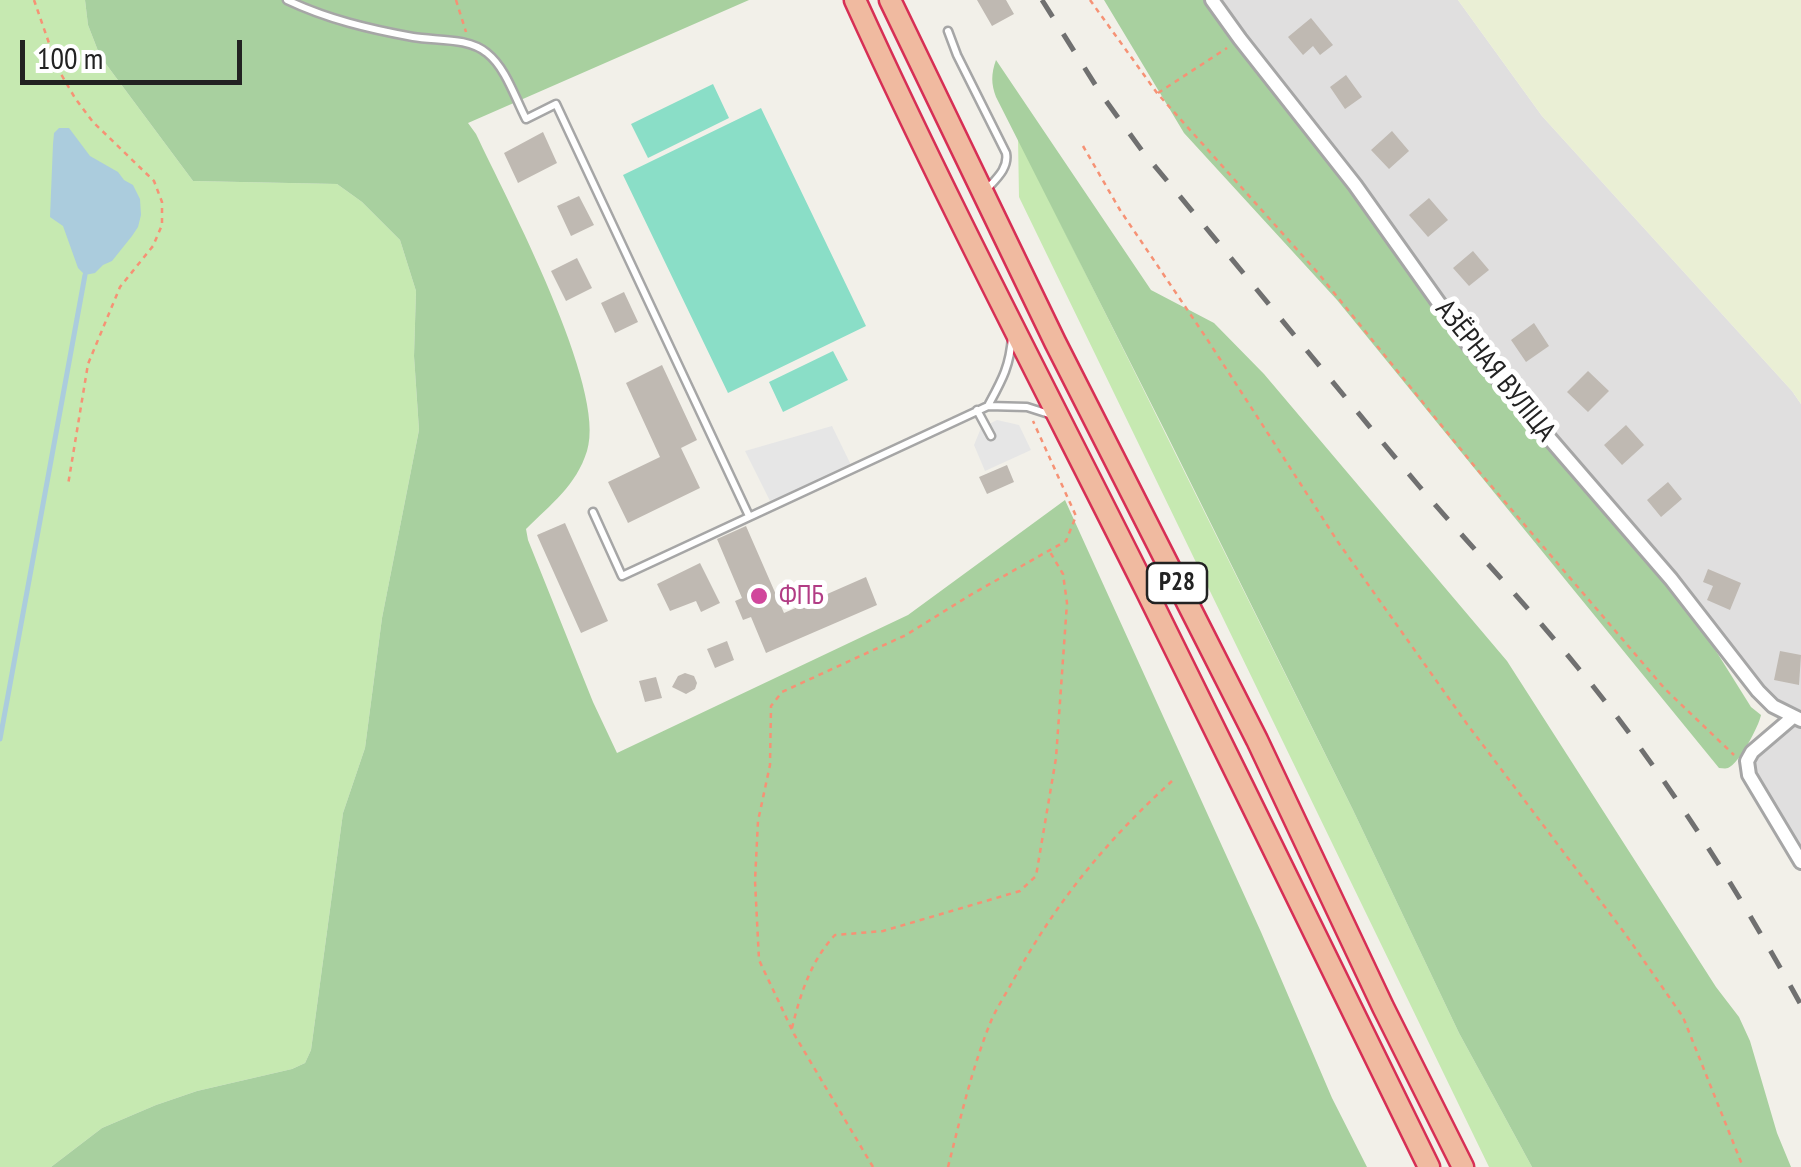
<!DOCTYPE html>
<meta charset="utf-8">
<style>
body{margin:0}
#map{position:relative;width:1801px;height:1167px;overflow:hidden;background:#f2f0e9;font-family:"PT Sans Narrow",sans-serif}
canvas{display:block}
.scale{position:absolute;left:20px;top:40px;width:222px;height:45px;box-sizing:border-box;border:5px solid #222;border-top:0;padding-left:12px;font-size:30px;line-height:35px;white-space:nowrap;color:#222;-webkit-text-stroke:8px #fff;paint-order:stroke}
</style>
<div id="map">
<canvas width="1801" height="1167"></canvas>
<div class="scale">100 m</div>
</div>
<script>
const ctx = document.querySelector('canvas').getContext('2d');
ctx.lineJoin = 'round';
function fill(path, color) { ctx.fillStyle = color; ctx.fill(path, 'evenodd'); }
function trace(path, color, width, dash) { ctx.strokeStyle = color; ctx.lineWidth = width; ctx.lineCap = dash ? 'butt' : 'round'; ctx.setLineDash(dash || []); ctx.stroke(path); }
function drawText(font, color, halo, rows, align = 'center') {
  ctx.font = font + ' "PT Sans Narrow",sans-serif'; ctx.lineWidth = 10; ctx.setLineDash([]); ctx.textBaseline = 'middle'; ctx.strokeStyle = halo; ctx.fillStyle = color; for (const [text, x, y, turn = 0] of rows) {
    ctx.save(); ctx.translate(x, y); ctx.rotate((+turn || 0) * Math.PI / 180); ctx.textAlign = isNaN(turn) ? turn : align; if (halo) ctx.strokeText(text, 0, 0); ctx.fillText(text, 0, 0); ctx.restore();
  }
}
fill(new Path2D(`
 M1212,0H1458L1542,116L1792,391L1801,404V862L1747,761L1792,717L1773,706L1468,344Z`), '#e0dfdf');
fill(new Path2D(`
 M1458,0H1801V404L1792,391L1542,116Z`), '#eaefd5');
fill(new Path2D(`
 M0,0H85L88,25L100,56L193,181L337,184L362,202L400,240L416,291L414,356L419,430L382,618L365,748L343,813L311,1050L305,1063L292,1069L197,1091L156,1105L102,1128L51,1167H0Z
 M1018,138L1353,810L1459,1033L1532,1167H1489L1019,197Z`), '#c6e9b1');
fill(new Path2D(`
 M85,0H749L468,123L476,134C506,198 608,389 587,451C576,486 551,504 526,529L528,540L593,702L617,753L908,615L1065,500L1261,932L1332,1098L1367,1167H51L102,1128L156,1105L197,1091L292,1069L305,1063L311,1050L343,813L365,748L382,618L419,430L414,356L416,291L400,240L362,202L337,184L193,181L100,56L88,25Z
 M1104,0H1212L1468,344L1671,579L1751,707L1761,715C1759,726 1739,764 1728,768C1725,769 1722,768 1719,768L1337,300L1184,133Z
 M996,60L1151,290L1214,323L1264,374L1507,661L1716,987L1739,1017L1750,1041L1777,1133L1791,1167H1532L1459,1033L1353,810L1166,433L996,97C991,84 991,74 996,60Z`), '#a8d09f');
fill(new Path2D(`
 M713,84L729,118L648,158L631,124Z
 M761,108L866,326L728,393L623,175Z
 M833,351L848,380L783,412L769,382Z`), '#8adec7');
fill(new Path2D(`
 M997,420L1019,425L1031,450L985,471L974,445L981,428Z
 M832,426L851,465L771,503L745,451Z`), '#e6e6e6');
fill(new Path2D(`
 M59,128H69L90,156L118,172L124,180L133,185L140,199L141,215L138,227L132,236L112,261L103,265L95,273L85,275L78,268L63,226L50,217L53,144L54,133Z`), '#abccdd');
trace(new Path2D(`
 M0,739L85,275`), '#abccdd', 5);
fill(new Path2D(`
 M977,0H1006L1014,14L992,26Z
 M1311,18L1333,45L1320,55L1313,46L1303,55L1288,37Z
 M1346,75L1362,97L1345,109L1330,87Z
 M1392,131L1409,151L1389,169L1371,150Z
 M543,132L557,163L518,183L504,153Z
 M579,196L594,225L571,236L557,206Z
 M1429,198L1448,220L1428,237L1409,215Z
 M1473,251L1489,270L1469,286L1453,268Z
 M577,258L592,288L566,301L551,271Z
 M624,292L638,322L615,333L601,303Z
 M1534,323L1549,346L1526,362L1511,340Z
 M662,365L697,440L681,448L700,488L628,523L608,482L660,457L626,383Z
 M1588,371L1609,391L1588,412L1567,392Z
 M1626,425L1644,445L1622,465L1604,445Z
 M1007,465L1014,482L987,494L979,477Z
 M1668,482L1682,499L1661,517L1647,500Z
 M565,523L608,621L581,633L537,535Z
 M746,526L784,613L866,577L877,605L766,653L751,617L743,620L735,601L742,598L717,539Z
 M700,563L720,603L701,612L696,601L670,611L657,584Z
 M1708,569L1741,583L1730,610L1707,600L1713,586L1703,582Z
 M727,641L734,660L715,668L707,649Z
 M1780,651L1801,655L1799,685L1774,680Z
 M685,673L694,676L697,683L695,689L686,694L672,687L678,676Z
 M656,677L662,698L645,702L639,681Z`), '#bfb9b2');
const service = new Path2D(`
 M287,0C327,19 369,29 413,37C436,41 468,37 487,53C506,68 515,98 526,119L556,104L749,516
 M948,31L957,55L1006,153C1009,168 996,179 987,189
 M989,404C1002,380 1010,366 1012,337
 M977,410L991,436
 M593,512L622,576L988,406L1027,407L1052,415`);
const minor = new Path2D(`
 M1212,0L1240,39L1355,185L1468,344L1671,579L1758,691L1773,706L1801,720
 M1793,717L1752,752L1747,761L1749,775L1801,862`);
const trunk = new Path2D(`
 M855,0C946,200 1048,394 1146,590C1241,782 1335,975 1429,1167
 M890,0L1055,342L1257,740L1383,1007L1463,1167`);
trace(service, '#a6a6a6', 11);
trace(minor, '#a6a6a6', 18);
trace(trunk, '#d72f55', 25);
trace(new Path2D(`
 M34,0L58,69L75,98L93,122L154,181L162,202V225L153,246L120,287L88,364L68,485
 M456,0L466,32
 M1090,0L1157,93L1318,273L1476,468L1665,689L1734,755
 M1158,93L1227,48
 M1083,146L1120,210L1207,339L1338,542L1467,724L1626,935L1683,1017L1743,1167
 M792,1028C800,995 811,960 835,935L883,931L1020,891L1036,876L1056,758L1067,603L1063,574L1050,552
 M873,1167L794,1034L759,960L755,881L758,821L770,765L771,706L782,692L906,635L972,594L1066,541L1076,516L1033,421
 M948,1167C960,1120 971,1072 989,1026C995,1010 1006,994 1014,979C1056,902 1107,840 1172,781`), '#f69275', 2.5, [5, 5]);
trace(service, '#fff', 6);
trace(minor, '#fff', 12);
trace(trunk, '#f0baa0', 20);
trace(new Path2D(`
 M1042,0L1101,94L1143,152C1236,263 1326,375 1419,486C1472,548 1528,606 1579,669C1665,773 1736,887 1801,1005`), '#707070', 5, [20, 20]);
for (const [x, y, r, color] of [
 [759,596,10,"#d1479c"]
]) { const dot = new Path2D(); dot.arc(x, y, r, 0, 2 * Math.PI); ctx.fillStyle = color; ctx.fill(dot); trace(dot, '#fff', 4); }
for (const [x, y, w] of [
 [1177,583,60]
]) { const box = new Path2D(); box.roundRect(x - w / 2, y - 20, w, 40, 8); ctx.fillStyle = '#fff'; ctx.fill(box); trace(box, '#222', 2.5); }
drawText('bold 25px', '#222', null, [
 ["Р28",1177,583]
]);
drawText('28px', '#222', '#fff', [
 ["АЗЁРНАЯ ВУЛІЦА",1495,371,51]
]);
drawText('28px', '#b23c85', '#fff', [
 ["ФПБ",779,596]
], 'left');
</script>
